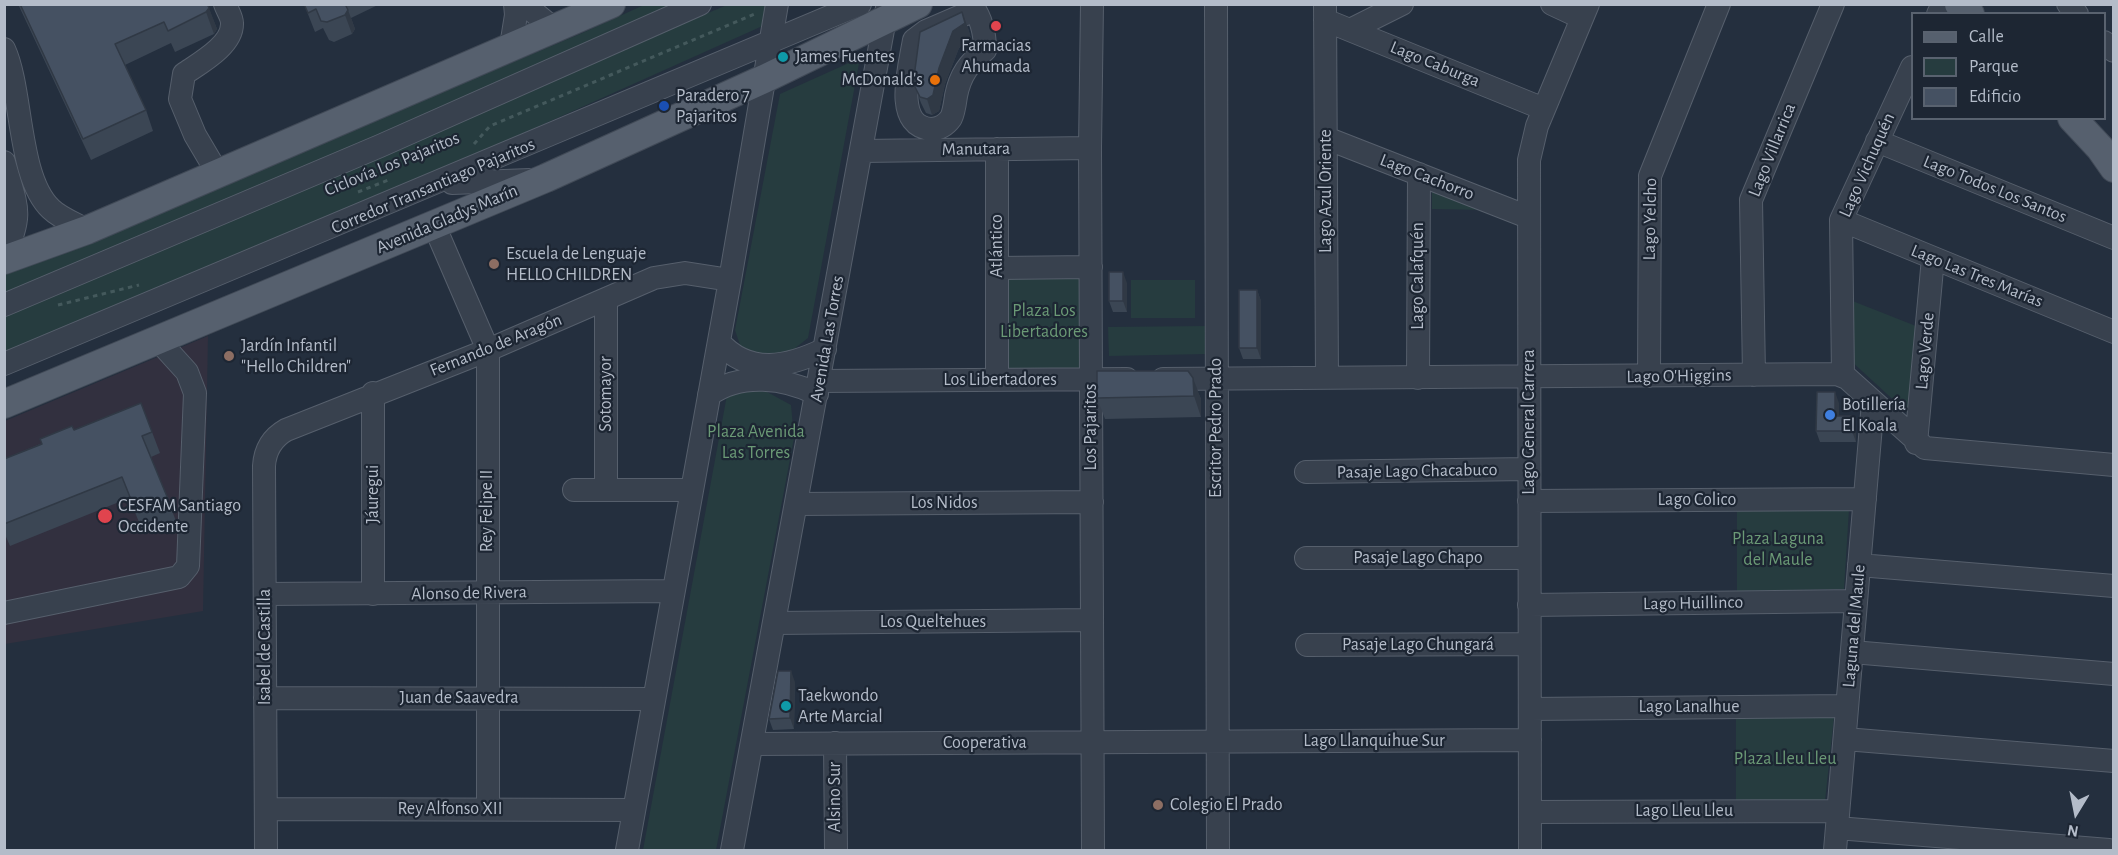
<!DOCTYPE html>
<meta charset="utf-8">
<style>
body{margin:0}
#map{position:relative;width:2118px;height:855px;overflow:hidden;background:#242f3e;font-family:"Alegreya Sans",sans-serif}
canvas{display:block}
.frame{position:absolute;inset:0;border:6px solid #b4bcc9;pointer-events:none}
.legend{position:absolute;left:1911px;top:12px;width:195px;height:108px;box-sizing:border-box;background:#1d2633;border:2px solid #59626f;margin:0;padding:8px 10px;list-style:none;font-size:18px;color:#b4bcc9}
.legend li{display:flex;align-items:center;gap:12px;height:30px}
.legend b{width:30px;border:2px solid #59626f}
.north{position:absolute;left:2046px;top:783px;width:60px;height:60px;-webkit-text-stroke:4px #1d2633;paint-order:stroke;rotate:190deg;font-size:16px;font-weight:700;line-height:24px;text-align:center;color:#b4bcc9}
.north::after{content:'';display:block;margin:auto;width:21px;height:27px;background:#b4bcc9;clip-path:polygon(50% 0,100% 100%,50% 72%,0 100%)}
</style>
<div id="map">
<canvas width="2118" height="855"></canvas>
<div class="frame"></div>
<ul class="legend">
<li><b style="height:8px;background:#56606e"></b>Calle</li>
<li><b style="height:16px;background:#263c3f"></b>Parque</li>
<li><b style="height:16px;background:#455162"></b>Edificio</li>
</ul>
<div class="north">N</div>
</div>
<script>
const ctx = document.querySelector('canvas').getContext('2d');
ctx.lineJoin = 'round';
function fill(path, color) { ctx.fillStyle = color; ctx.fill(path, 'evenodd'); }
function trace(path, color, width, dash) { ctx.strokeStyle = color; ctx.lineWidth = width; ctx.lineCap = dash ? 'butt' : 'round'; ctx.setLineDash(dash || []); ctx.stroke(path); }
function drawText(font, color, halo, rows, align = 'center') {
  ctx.font = font + ' "Alegreya Sans",sans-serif'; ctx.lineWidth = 4.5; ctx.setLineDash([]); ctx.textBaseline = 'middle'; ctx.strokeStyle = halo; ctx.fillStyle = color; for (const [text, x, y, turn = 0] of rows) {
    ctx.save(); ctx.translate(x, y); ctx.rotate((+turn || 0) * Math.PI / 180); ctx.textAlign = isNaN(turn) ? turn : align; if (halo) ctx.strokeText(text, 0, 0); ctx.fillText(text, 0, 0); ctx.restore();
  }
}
fill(new Path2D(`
 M208,336L203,611L5,644V421Z`), '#32303f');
fill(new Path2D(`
 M644,5H677L468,99L5,296V275L580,34Z
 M727,5H769L767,24L408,185L5,356V310Z
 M860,58L808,338L780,360L741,348L735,330L780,94Z
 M1432,186L1487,210L1432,209Z
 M1081,273L1084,366L1079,373L1010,372L1005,367L1004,276Z
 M1131,280H1195V318H1131Z
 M1850,300L1921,328L1912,417L1850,360Z
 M1206,326L1207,354L1109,356L1108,327Z
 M758,387L791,405L794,438L716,850H643L727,395Z
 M1737,509H1849L1844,589L1737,591Z
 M1834,717L1825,801L1736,800V718Z`), '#263c3f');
const minor = new Path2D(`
 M524,4L554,29
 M971,4C981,17 985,34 985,50C969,63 960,75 956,96C955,103 954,112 951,118C946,125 939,129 931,129C892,126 910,65 914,40L926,31L975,10
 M1092,4L1090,148L1093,850
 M1216,4L1218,850
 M1325,4L1327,378
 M1552,4L1582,18
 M2068,4L2077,14
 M1938,14L1943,4
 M1325,20L1544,109
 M1350,30L1402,4
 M2104,42L2114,51
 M511,46L516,15L515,4
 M4,49C23,90 17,177 51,209C60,218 76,224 87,230
 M1326,138L1528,217
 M1877,141L2114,238
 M862,151L1090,148
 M4,162C15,204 25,212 4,255
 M218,174L195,135L180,99L184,74C200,63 233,45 232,23C232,17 227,10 225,4
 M452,183L530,180
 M1841,220L2114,332
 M434,225L488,350V809
 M997,268L1091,267
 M606,299V490
 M4,305L380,146L700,4
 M719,342C749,376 788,367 825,349
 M4,364L860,4
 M1754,375L1751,200L1833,4
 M1649,376L1650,176L1719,4
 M1843,376L1841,220L1912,67
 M1418,378L1419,174
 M1163,379L1837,374L1847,378L1925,448L2114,465
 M997,380V149
 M819,381L1127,379
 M373,393V594
 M709,395C741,372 785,378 817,394
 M1916,443L1933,258
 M1306,472L1529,469
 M574,490H692
 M1529,501L1865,499
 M797,504L1092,502
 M1306,558H1529
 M1859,565L2114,586
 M265,594L673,591
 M1529,605L1856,601
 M4,613L179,577L188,566L195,393L187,372L158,340
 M775,623L1092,620
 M1307,645L1529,644
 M1852,652L2114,674
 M265,698L653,699
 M1530,709L1847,706
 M1845,739L2114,761
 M835,743L836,850
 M752,744L1530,740
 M266,809L634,810
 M1530,812L1838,811
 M1837,828L2109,850
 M266,850L264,466C265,450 272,438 286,430L488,350L654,278L685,273L730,280
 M627,850L730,280L777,4
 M732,850L887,8
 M1530,850L1529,160L1537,126L1588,4
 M1835,850L1873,402`);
const major = new Path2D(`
 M1959,4L1970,14
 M2072,118L2100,148L2114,168
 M4,260L87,230L611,4
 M4,404L546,178L764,79L918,4`);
trace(minor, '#565f6c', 24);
trace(major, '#414a57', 30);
trace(new Path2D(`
 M474,144L490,126L757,13
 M358,192L391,179
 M58,305L139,285`), '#44595c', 3, [4.5, 4.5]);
trace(minor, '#38414e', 22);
trace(major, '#56606e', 28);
fill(new Path2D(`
 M18,4H207L217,29L214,34L175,52L171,43L125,65L146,110L153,131L91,160Z
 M304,4H380L351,18L355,29L352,34L334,42L329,40L323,28L315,32Z
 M968,28L971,39L959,48L945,84L939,111L932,115L926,113L921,103L915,87Z
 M1127,283V312H1113L1109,301Z
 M1257,290L1261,301V359H1243L1239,348Z
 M1188,371L1201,399V417L1105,419L1097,398Z
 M1839,403V416H1852L1856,427V442H1820L1816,431Z
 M74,430L152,432L160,453L151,457L176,521L144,534L129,498L10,546L4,532V459Z
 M795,682L794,729L773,730L769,719Z`), '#3b4654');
fill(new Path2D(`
 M209,8L217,29L214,34L206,12Z
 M348,10L355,29L352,34L345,15Z
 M962,12L968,28L971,39L959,48L945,84L939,111L932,115L927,99L953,31Z
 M1123,272L1127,283V312L1123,301Z
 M1257,290L1261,301V359L1257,348Z
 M1193,378L1201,399V417L1194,396Z
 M1835,392L1839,403V427L1835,416Z
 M1852,416L1856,427V442L1852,431Z
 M791,671L795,682L794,729L790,718Z`), '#303945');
const building = new Path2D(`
 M20,4H207L209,8L206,12L168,31L164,22L115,44L146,110L83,139Z
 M304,4H345L348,10L345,15L327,22L321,21L316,9L308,13Z
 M962,12L965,23L953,31L939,68L933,95L927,99L920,97L915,87L914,77L920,32Z
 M1109,272H1123V301H1109Z
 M1239,290H1257V348H1239Z
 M1097,371H1188L1193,378L1194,396L1097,398Z
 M1817,392H1835V416H1852V431H1816Z
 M141,403L152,432L142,436L168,499L136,512L122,477L4,524V459L42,444L40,439L72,426L74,430Z
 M778,671H791L790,718L769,719Z`);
fill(building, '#455162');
trace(building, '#303945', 1.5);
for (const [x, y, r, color] of [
 [996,26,6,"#e0444e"],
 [783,57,6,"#0f9aa8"],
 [935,80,6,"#e8710a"],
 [664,106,6,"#1a4fb4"],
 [494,264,6,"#8d6e63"],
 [229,356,6,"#8d6e63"],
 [1830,415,6,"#3f7fe0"],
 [105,516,8,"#e0444e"],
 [786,706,6,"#0f9aa8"],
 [1158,805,6,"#8d6e63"]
]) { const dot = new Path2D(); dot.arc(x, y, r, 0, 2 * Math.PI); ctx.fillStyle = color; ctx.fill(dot); trace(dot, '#1d2633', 2); }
drawText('18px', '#b4bcc9', '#1d2633', [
 ["Farmacias",996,46,"center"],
 ["Ahumada",996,67,"center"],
 ["James Fuentes",795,57],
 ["McDonald's",923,80,"right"],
 ["Paradero 7",676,96],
 ["Pajaritos",676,117],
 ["Escuela de Lenguaje",506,254],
 ["HELLO CHILDREN",506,275],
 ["Jardín Infantil",241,346],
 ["\"Hello Children\"",241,367],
 ["Botillería",1842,405],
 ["El Koala",1842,426],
 ["CESFAM Santiago",118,506],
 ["Occidente",118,527],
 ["Taekwondo",798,696],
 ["Arte Marcial",798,717],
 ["Colegio El Prado",1170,805]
], 'left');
drawText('18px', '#b4bcc9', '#1d2633', [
 ["Lago Caburga",1435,64,22],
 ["Manutara",976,149,-1],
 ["Lago Villarrica",1772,150,-68],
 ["Ciclovía Los Pajaritos",392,164,-22],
 ["Lago Vichuquén",1867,165,-66],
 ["Lago Cachorro",1427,177,21],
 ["Corredor Transantiago Pajaritos",433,186,-23],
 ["Lago Todos Los Santos",1995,189,22],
 ["Lago Azul Oriente",1326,191,-90],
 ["Avenida Gladys Marín",447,219,-23],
 ["Lago Yelcho",1650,219,-89],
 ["Atlántico",997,246,-90],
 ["Lago Calafquén",1418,276,-90],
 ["Lago Las Tres Marías",1977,276,22],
 ["Avenida Las Torres",827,339,-80],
 ["Fernando de Aragón",496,345,-22],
 ["Lago Verde",1925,351,-85],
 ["Lago O'Higgins",1679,376,-1],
 ["Los Libertadores",1000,380],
 ["Sotomayor",606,394,-90],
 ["Lago General Carrera",1529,422,-90],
 ["Los Pajaritos",1091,427,-90],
 ["Escritor Pedro Prado",1216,428,-90],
 ["Pasaje Lago Chacabuco",1417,471,-1],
 ["Jáuregui",373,494,-90],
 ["Lago Colico",1697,500],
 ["Los Nidos",944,503],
 ["Rey Felipe II",487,511,-90],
 ["Pasaje Lago Chapo",1418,558],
 ["Alonso de Rivera",469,593,-1],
 ["Lago Huillinco",1693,603,-1],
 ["Los Queltehues",933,622],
 ["Laguna del Maule",1854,626,-85],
 ["Pasaje Lago Chungará",1418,645],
 ["Isabel de Castilla",265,647,-90],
 ["Juan de Saavedra",459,698],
 ["Lago Lanalhue",1689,707],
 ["Lago Llanquihue Sur",1374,741],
 ["Cooperativa",985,743],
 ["Alsino Sur",835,797,-90],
 ["Rey Alfonso XII",450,809],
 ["Lago Lleu Lleu",1684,811]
]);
drawText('18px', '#6b9a76', '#1d2633', [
 ["Plaza Los",1044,311],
 ["Libertadores",1044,332],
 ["Plaza Avenida",756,432],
 ["Las Torres",756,453],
 ["Plaza Laguna",1778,539],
 ["del Maule",1778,560],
 ["Plaza Lleu Lleu",1785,759]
]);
</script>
